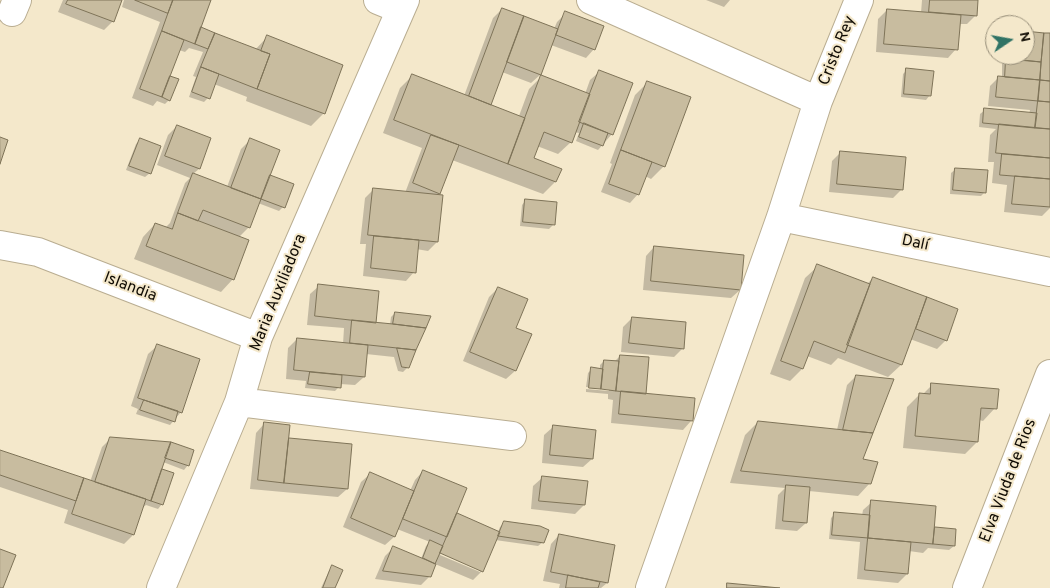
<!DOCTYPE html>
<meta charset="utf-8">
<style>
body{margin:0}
#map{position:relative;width:1050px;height:588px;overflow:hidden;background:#f4e8cb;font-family:Overpass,sans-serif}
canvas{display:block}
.north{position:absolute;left:985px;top:15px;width:50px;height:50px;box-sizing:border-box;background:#f4e8cb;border:1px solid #99907b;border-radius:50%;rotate:78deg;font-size:14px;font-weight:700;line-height:20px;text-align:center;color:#100c04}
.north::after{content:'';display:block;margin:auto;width:18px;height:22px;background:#307365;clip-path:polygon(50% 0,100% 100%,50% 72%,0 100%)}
</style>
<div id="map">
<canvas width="1050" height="588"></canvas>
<div class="north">N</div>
</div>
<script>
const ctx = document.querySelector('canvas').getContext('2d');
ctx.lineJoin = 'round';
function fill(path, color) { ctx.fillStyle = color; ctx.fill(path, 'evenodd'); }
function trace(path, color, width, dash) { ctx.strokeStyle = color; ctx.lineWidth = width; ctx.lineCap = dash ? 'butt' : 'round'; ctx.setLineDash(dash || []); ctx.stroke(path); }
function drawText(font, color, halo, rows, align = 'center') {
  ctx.font = font + ' Overpass,sans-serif'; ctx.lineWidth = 4; ctx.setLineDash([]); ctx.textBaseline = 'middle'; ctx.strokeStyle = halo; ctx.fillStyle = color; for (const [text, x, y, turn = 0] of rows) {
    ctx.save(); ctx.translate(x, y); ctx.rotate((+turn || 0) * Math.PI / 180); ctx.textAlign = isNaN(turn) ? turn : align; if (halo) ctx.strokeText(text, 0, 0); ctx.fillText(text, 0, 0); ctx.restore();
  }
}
fill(new Path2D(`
 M63,0H121L113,21L104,30L58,12Z
 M124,0H210L198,32L212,38L215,34L255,50L267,37L342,65L323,114L311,126L246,101L247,97L214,84L208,98L204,102L189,97L196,77L193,76L203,52L189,48L185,52L179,50L169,77V100L165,104L157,101L153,106L132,98L160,22L122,7Z
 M706,0H730L724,7Z
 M922,0H977L975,16L967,24H959L956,49L948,58L876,52L878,19L887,10L921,13Z
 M502,9L554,29L557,22L566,13L594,49L586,58L551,45L540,75L531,83L502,72L489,105L519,116L529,89L541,77L585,94L590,80L599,72L612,134L598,150L576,141L579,133L574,132L571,142L558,154L537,146L533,159L555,182L543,194L452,160L439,193L437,196V242L428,251L416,249L414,272L406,281L363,276L366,244H360L365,198L373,190L405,193L422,148L383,133L400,88L412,76L464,96L493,18Z
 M1025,33L1050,35V208L1042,216L1004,212L1007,185L992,183L994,162H988L990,135L996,129L979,127L980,114L985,110L1029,114L1030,110L988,106L990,86L998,78H1002V64L1007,60L1020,61V55H1025Z
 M907,70L930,95L926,100L901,97L903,74Z
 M648,82L664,166L651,179L645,176L638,194L630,203L601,192L612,164L610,163L635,95Z
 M177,126L210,139L199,169L193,174L227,187L241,149L250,140L267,180L283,207L279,211L258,203L249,227L239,237L233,279L221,292L134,259L143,237L155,224L166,227L170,223L185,183L190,178L157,165L168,135Z
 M140,140L150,173L145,177L126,170L136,144Z
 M840,153L902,189L893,198L829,192L832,161Z
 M956,169L985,192L981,196L950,194L951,173Z
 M526,200L553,225L549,229L520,226L522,205Z
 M654,247L740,290L731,298L643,290L646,256Z
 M818,266L867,284L873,278L957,310L946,340L937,349L910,339L901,365L888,377L838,358L831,365L807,356L802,369L790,381L770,374L805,278Z
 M319,286L375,324L390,325L391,317L395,313L415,349L408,367L403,372L398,371L394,357L366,354L364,377L355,385L340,384L339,387L335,391L305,388L306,381L286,379L288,348L297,339L343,344L344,328L307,325L310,294Z
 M498,288L515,328L530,335L515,371L506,379L463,361L489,297Z
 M632,318L683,348L674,357L621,352L623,327Z
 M157,346L181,412L170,425L136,414L138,409L131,406L148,354Z
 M620,356L644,395L691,421L683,430L611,423L613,400L608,399V394L586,392V389L609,391V389L586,387L588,373L592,369L600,370V365L604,361L614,362Z
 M856,376L862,460L870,483L858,496L809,491L806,523L797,531L775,529L778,495L785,488L730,483L745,435L758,422L837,430L847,385Z
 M932,385L995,408L983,421L979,420L977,442L965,454L903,448L907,407L919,395H922Z
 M264,424L287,439L351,445L347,489L338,497L250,489L256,433Z
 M553,427L592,459L583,467L542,463L544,435Z
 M111,438L188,465L184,470L163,462L159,474L162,471V504L158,509L146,505L142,508L133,535L124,544L64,523L68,510L0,487V451L90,482L102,447Z
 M423,471L455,514L498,532L500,527L505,522L543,542L538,546L495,540L482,571L473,580L435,564L430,576L421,585L375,579L385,556L394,547L421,559L426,546L430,542L397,529L394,537L385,545L343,527L361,482L370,474L410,491L415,480ZM441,552L480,569V572L440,555Z
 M542,478L584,505L575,514L531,509L533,486Z
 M872,502L933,530L935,528L954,546L949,550L928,548L923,553L909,551L907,574L898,583L857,579L860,542L829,539L831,518L835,514L862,516L863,510Z
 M559,535L607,583L601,588H559L560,584L543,581L551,544Z
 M333,567L334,588H321L329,571Z`), '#0003');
const building = new Path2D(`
 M68,0H122L114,22L66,4Z
 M135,0H173L168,13Z
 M173,0H211L195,44L162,31Z
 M930,0H978L977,16L929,12Z
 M502,8L524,16L491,105L469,96Z
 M887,9L961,15L958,50L884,44Z
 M565,11L604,26L595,50L556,35Z
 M524,16L558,29L541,75L507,62Z
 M201,27L215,33L208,49L195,44Z
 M162,31L184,40L162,97L140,89Z
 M1025,31L1044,33L1041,62L1023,60V55H1025Z
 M215,33L270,54L257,89L201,67Z
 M1044,33H1050V81L1040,80Z
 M267,35L343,65L325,114L257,89L270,54L261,51Z
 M1006,59L1041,62L1040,80L1005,77Z
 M201,67L219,74L210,99L192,92Z
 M906,68L934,71L931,96L904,94Z
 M599,70L633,83L613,135L579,122Z
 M412,74L525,118L508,164L394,120Z
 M541,75L590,94L572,143L544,132L534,158L562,169L556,182L508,164Z
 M170,76L179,79L170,101L162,97Z
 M998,76L1040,80L1038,101L996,97Z
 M1040,80L1050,81V102L1038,101Z
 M647,81L691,97L665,167L621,150Z
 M1038,101L1050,102V129L1035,128Z
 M984,108L1037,113L1035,128L983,123Z
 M584,123L608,133L603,146L579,137Z
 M999,124L1050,129V158L996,153Z
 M177,125L211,138L200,169L165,156Z
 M431,135L459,145L440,194L413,183Z
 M0,137L8,140L0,164Z
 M140,138L161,146L151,174L129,166Z
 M250,138L280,150L261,199L231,188Z
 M621,150L652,162L639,195L609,184Z
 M840,151L906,157L903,190L837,184Z
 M1002,154L1050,158V179L1000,175Z
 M955,168L988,170L986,193L953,190Z
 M193,173L261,199L250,228L203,210L198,221L178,213Z
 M270,175L294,184L285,208L261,199Z
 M1015,176L1050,179V207L1012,204Z
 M373,188L443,195L438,242L368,235Z
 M525,199L557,202L555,225L523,222Z
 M178,213L249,240L234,280L146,246L155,223L172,229Z
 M374,236L419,240L416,273L371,268Z
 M654,246L744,255L741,290L651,281Z
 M817,264L870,284L845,353L814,341L803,369L781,361Z
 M873,277L927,297L902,365L847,345Z
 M318,284L379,291L376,323L315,316Z
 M498,287L528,299L516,328L532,334L516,371L470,352Z
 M927,297L958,309L947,341L916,329Z
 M395,312L431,316L426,328L393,324Z
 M632,317L686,322L684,349L629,343Z
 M352,320L393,324L426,328L416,350L350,343Z
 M297,338L368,345L365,377L294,370Z
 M157,344L200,359L182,413L138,398Z
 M397,348L416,350L409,368L402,367Z
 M620,355L649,357L646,394L616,391Z
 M604,360L619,361L616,391L601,389Z
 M591,367L603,369L601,389L589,388Z
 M310,372L342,375L341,388L308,384Z
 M856,375L894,379L873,433L843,430Z
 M931,383L999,389L997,409L981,408L978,442L915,436L919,393L930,394Z
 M621,391L695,398L693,421L619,414Z
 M144,400L178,411L175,422L140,410Z
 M758,421L873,433L863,459L878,462L871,484L741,471Z
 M264,422L290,425L284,483L258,480Z
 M553,425L596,430L593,459L550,455Z
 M110,437L171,442L151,501L95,482Z
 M289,438L352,444L348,489L284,483Z
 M171,442L194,450L189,466L165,458Z
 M0,450L84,478L76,501L0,475Z
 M162,469L174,473L163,505L151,501Z
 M423,470L467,488L447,537L403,519Z
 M370,472L414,491L395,537L351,518Z
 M542,476L588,481L585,505L539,501Z
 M84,478L146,499L134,535L72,514Z
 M786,485L810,487L807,523L783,521Z
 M871,500L936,506L933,544L868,538Z
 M834,512L870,515L868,538L832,535Z
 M457,513L500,532L483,572L440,553Z
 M504,521L540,526L549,530L544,543L498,536Z
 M935,527L956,529L955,546L933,544Z
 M559,534L615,545L608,583L551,572Z
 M868,538L911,542L908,574L865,570Z
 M430,540L443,546L435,564L423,558Z
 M393,546L436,564L431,577L383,571Z
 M0,549L16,555L3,588H0Z
 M332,565L343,570L335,588H323Z
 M568,575L600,582L598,588H566Z
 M727,583L780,588H727Z`);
fill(building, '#c8bc9f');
trace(building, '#7e7358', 1);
const minor = new Path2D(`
 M378,0L400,9
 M591,0L818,101
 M12,12L17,0
 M781,217L1050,272
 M0,245L38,252L258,337
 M239,402L512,436
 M161,588L239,402L258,337L405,0
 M650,588L781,217L818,101L859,0
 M967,588L1050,374`);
trace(minor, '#b9ad91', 30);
trace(minor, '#fff', 28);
drawText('16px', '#100c04', '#f4e8cb', [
 ["Cristo Rey",838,51,-68],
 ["Dalí",915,244,12],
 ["Islandia",130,288,21],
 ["Maria Auxiliadora",279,293,-68],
 ["Elva Viuda de Rios",1009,481,-69]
]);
</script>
